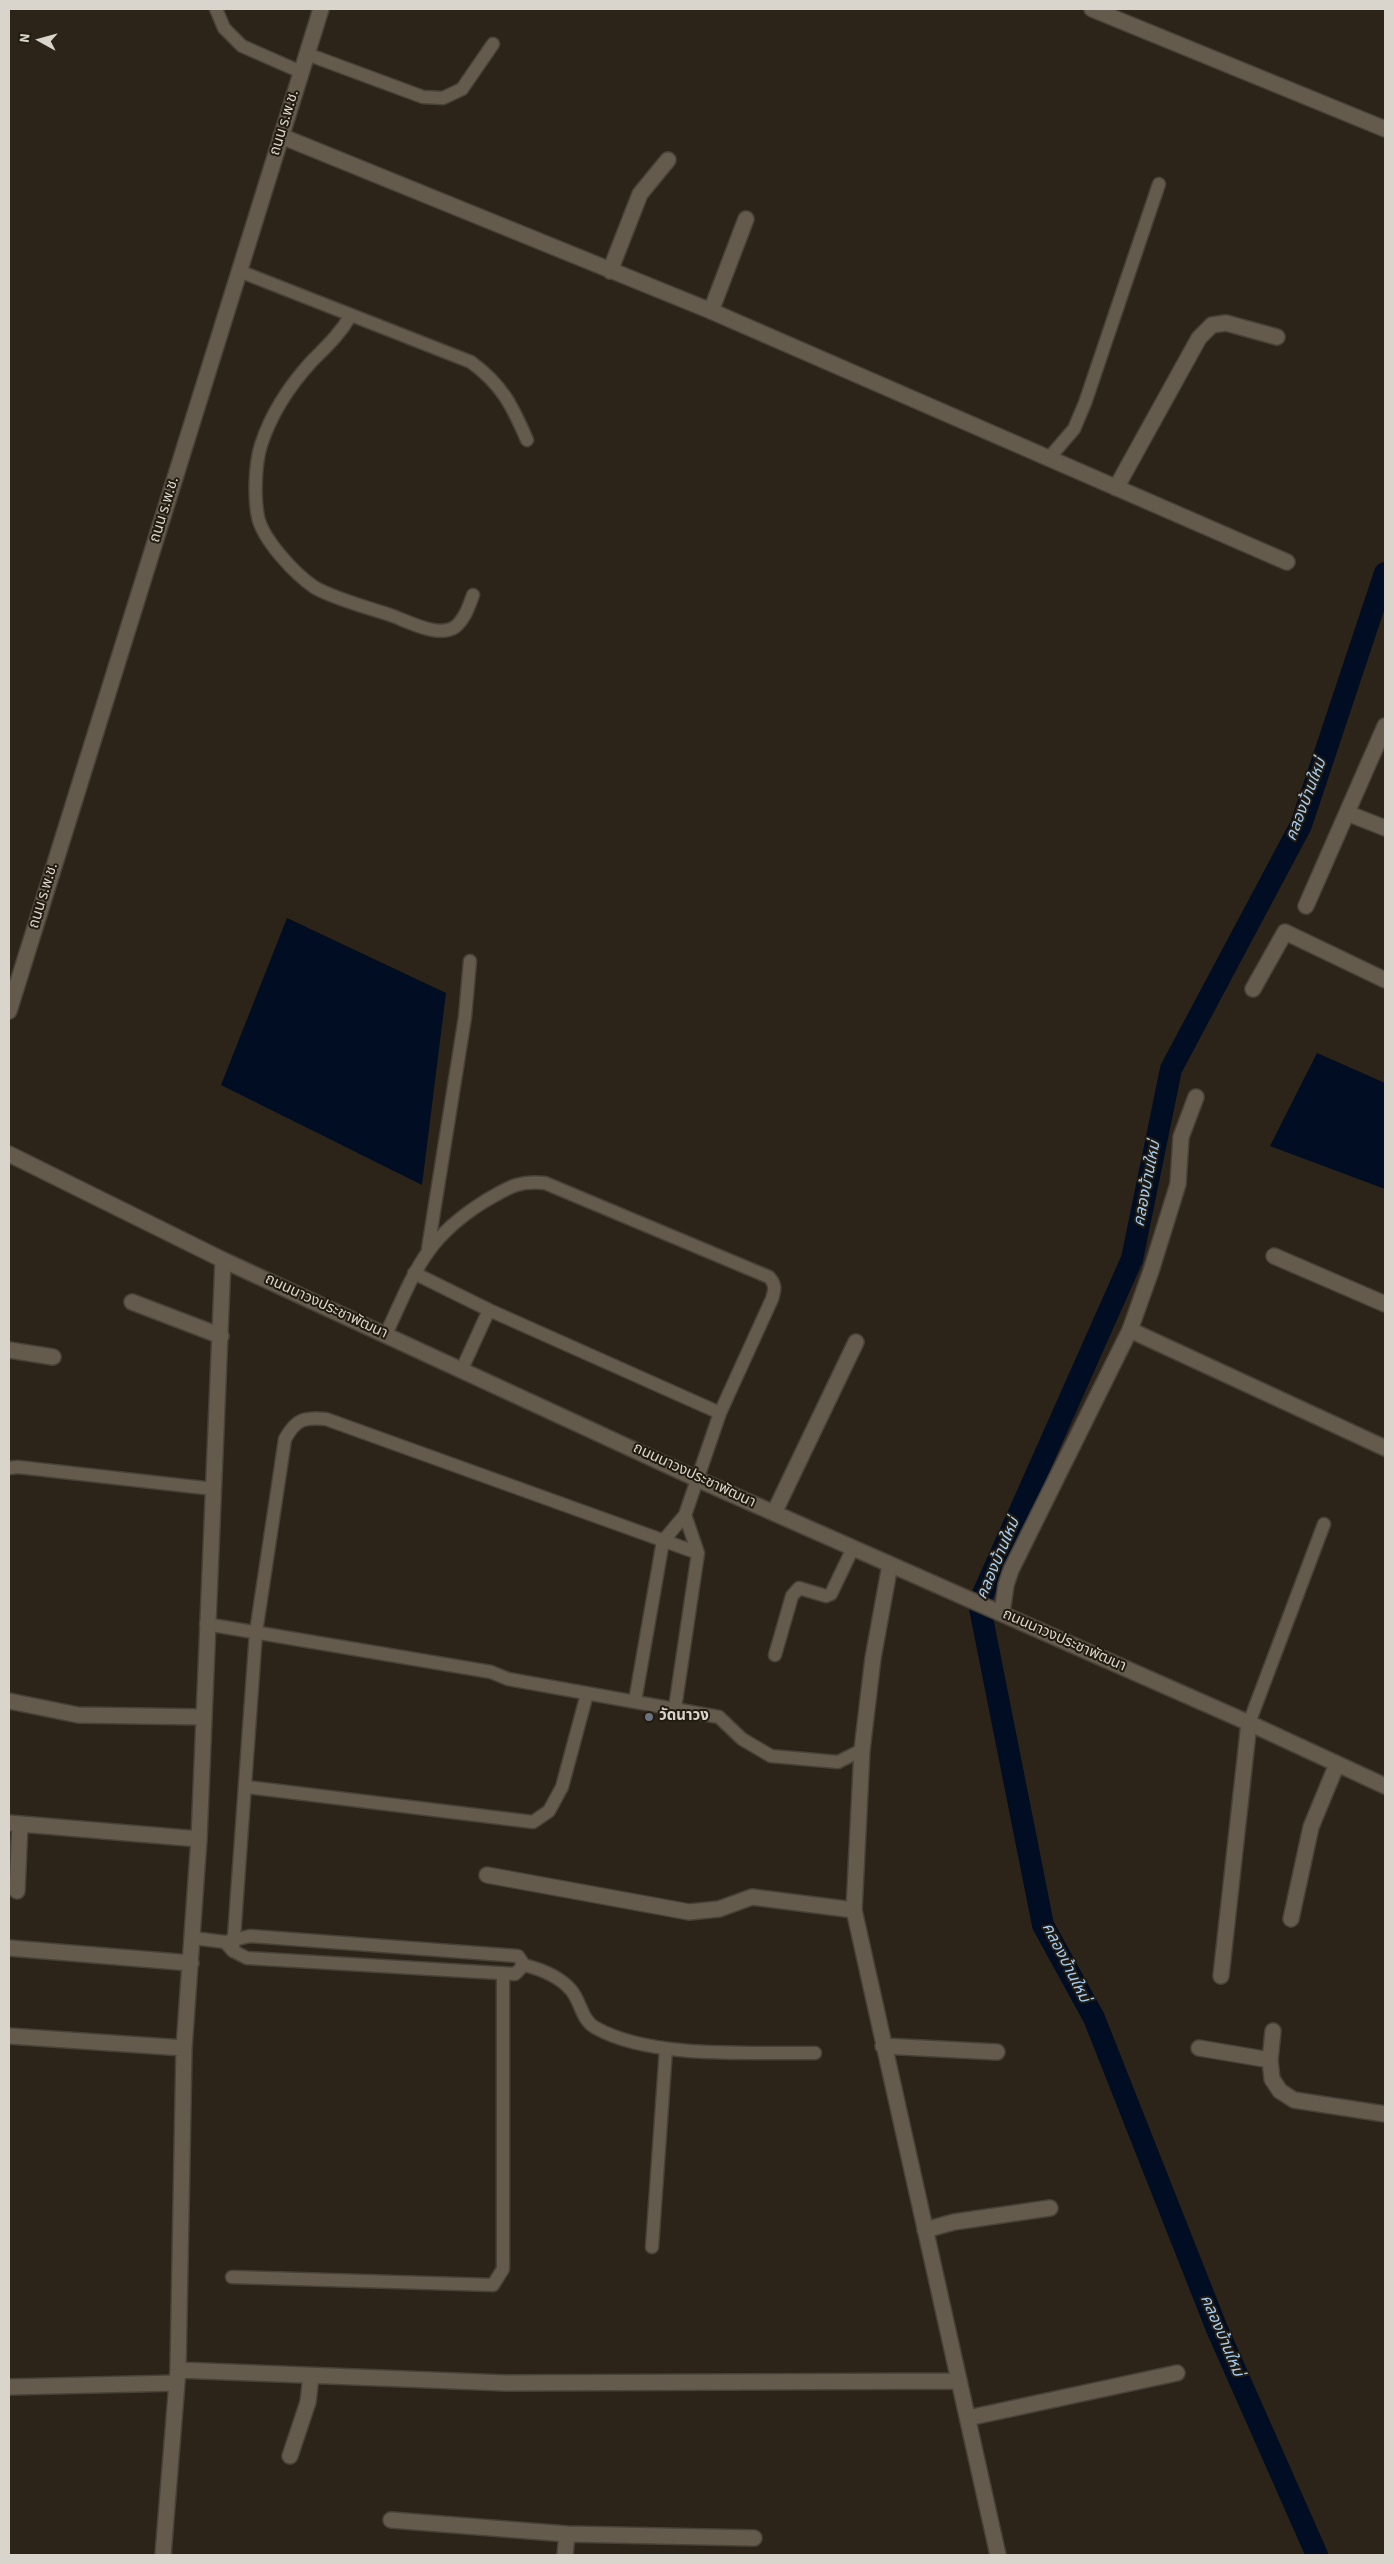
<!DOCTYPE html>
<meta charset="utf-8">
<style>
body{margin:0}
#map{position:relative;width:1394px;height:2564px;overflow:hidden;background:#2c2418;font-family:"Source Sans 3",sans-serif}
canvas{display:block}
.frame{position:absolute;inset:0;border:10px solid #d9d4cc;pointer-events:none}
.north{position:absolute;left:15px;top:15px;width:50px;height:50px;-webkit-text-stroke:4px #221b0f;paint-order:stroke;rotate:277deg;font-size:14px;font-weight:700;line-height:20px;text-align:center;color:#d9d4cc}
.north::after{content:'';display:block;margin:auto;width:18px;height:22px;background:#d9d4cc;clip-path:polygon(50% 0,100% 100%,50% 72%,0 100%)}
</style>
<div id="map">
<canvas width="1394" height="2564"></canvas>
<div class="frame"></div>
<div class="north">N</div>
</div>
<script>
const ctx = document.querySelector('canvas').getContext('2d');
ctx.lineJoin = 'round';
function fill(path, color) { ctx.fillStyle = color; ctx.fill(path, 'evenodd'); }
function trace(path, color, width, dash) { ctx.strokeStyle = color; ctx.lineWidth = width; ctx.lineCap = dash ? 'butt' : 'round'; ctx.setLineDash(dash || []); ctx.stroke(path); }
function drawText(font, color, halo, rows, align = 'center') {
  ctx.font = font + ' "Source Sans 3","Noto Sans Thai",sans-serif'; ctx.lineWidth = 4; ctx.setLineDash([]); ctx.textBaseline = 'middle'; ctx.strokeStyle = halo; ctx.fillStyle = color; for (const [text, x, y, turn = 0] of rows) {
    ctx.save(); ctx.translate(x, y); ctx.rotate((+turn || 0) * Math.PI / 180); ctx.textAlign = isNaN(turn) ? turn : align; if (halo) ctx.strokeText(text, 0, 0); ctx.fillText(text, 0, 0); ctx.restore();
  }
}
fill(new Path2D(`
 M287,918L446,993L422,1185L221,1085Z
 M1317,1053L1385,1083V1189L1270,1146Z`), '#000d22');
trace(new Path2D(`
 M1317,2555L1217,2329L1094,2018L1043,1925L979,1603L1132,1259L1171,1069L1301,825L1385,573`), '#000d22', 22);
const service = new Path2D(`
 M216,9L224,28L242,46L301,72
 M307,54L423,97L443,98L462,89L493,44
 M239,271L471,362C502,385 512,405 527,440
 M351,315C340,334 327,346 312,361C290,385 271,414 261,445C255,464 254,497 258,517C263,540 295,574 314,587C334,599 370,608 393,616C409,622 439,638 455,627C465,619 469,606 473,595
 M1049,458L1074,429L1085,403L1159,184
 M428,1249L465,1017L470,961
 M414,1273L489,1310
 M386,1334C415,1272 424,1239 485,1201C508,1188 518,1180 545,1183L769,1277C776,1285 775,1289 772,1299L720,1413L685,1515L663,1541L635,1701
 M462,1369L489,1310L720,1413
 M9,1468L18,1467L214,1489
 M206,1624L491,1672L508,1679L719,1717L742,1739L771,1756L838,1762L862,1750
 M775,1655L792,1596L799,1588L826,1596L831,1594L853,1548
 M675,1708L698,1553L685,1515
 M1249,1723L1324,1524
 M247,1787L533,1822L549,1811L562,1787L587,1694
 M193,1938L225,1942L250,1936L518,1956L524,1965L515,1974L247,1958L233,1951L225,1942
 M233,1951L256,1632L285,1439C296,1419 304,1417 326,1419L698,1553
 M524,1965C540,1969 560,1977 571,1990C581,2001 581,2020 596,2028C651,2059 751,2052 815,2053
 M652,2247L666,2049
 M232,2277L493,2285L503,2269V1973`);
const minor = new Path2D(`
 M1092,9L1385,129
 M281,136L711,311L1287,562
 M610,271L640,194L668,160
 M711,311L746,219
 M1116,488L1199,338L1212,325L1226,323L1277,337
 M1347,813L1385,828
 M1306,906L1385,726
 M1253,989L1285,932L1385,980
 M9,1011L321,9
 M9,1154L223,1260L697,1479L1249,1723L1385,1786
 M1274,1256L1385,1304
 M132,1302L221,1336
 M1130,1330L1385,1448
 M9,1350L53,1357
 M774,1513L856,1342
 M890,1565L873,1658L862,1750L854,1910L998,2555
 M1002,1613L1006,1585L1011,1570L1130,1330L1151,1271L1178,1184L1181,1137L1196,1097
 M9,1701L78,1715L204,1717
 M9,1823L199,1839
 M487,1875L689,1912L719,1909L752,1897L854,1910
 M17,1891L20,1824
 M1291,1919L1311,1827L1337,1764
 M9,1948L191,1963
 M1221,1976L1249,1723
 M1273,2031L1270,2060L1272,2079L1280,2091L1294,2100L1385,2114
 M9,2036L184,2048
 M883,2046L997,2052
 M1199,2048L1270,2060
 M925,2230L954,2222L1050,2208
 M178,2370L506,2383L959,2381
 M9,2387L177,2383
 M968,2418L1177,2373
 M290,2456L308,2402L311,2376
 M391,2520L567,2534L754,2538
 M163,2555L178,2370L184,2048L199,1839L223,1260
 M565,2555L567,2534`);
trace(service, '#474138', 15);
trace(minor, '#474138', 18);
trace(service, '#645b4d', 12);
trace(minor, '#645b4d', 15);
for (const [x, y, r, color] of [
 [649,1717,5,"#6b7280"]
]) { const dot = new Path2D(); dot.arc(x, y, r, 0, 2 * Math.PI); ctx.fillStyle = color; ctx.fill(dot); trace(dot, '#221b0f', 2); }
drawText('15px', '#d9d4cc', '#221b0f', [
 ["ถนน ร.พ.ช.",285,123,-73],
 ["ถนน ร.พ.ช.",165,510,-73],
 ["ถนน ร.พ.ช.",44,896,-73],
 ["ถนนนาวงประชาพัฒนา",326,1307,25],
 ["ถนนนาวงประชาพัฒนา",694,1476,25],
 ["ถนนนาวงประชาพัฒนา",1064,1641,24]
]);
drawText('bold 15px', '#d9d4cc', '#221b0f', [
 ["วัดนาวง",659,1717]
], 'left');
drawText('italic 16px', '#a5cffb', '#221b0f', [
 ["คลองบ้านใหม่",1307,800,-69],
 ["คลองบ้านใหม่",1148,1184,-79],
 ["คลองบ้านใหม่",999,1559,-67],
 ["คลองบ้านใหม่",1065,1963,63],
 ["คลองบ้านใหม่",1221,2336,67]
]);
</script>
